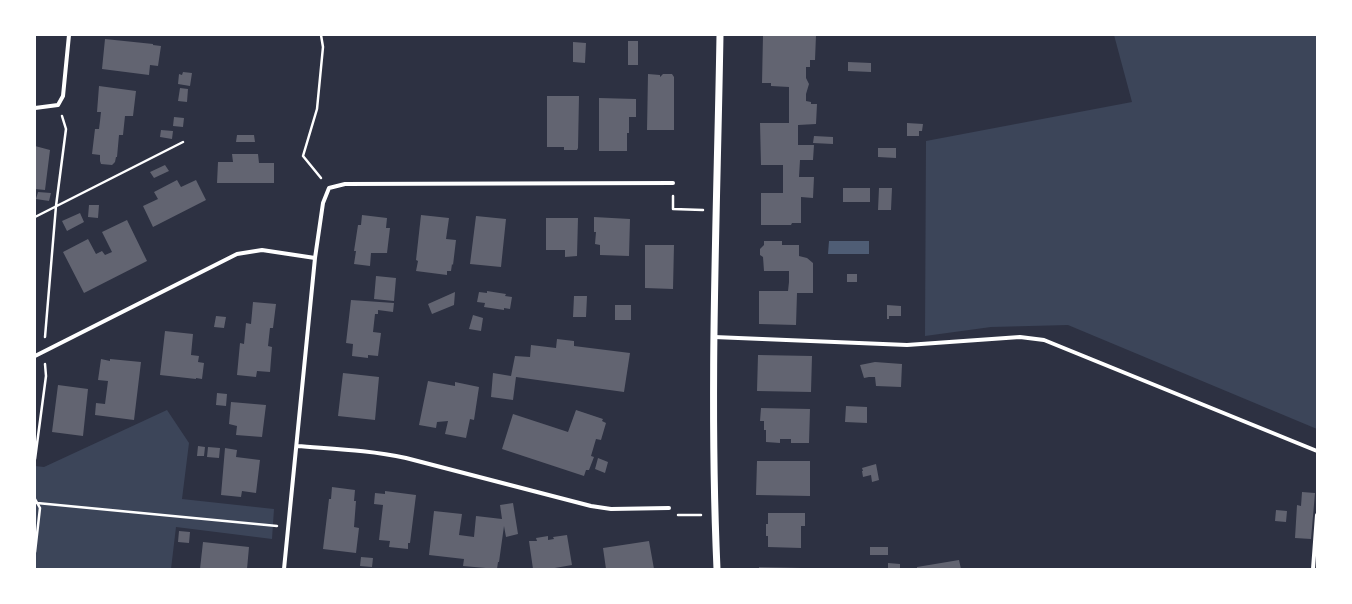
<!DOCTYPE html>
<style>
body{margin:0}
#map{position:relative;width:1352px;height:604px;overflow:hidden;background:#2d3142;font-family:Commissioner,sans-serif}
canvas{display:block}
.frame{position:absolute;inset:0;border:36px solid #fff;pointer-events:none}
</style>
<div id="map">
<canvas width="1352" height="604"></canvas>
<div class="frame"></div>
</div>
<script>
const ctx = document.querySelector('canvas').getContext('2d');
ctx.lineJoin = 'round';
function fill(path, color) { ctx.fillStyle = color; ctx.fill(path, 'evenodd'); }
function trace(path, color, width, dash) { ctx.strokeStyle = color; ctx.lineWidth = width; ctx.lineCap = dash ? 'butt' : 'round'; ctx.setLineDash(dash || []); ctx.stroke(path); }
fill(new Path2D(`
 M1114,35H1317V429L1068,325L991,327L925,336L926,141L1132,102Z
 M167,410L189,443L182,499L274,509L272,539L176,527L171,569H35V466L44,467Z`), '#3c4559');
fill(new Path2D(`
 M829,241H869V254H828Z`), '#4f5d75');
fill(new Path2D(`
 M763,35H816L815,60H810V67H806V78L809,84L806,94V101L811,102V104H817L816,124L798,125V145H814L813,160H800L799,177H814L813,198L801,197V223H792L791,225H761V193H783V165H761L760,123H789V87L771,86V83H762Z
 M105,39L153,44V45L161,46L158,66L150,65L149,75L102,69Z
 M628,41H638V65H628Z
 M573,42L586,43L585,63L573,62Z
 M848,62L871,63V72L848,71Z
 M183,72L192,73L190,86L178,84L179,74L182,75Z
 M648,74L660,75V77L663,74H672L674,77V130H647Z
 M99,86L136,91L133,116H125L123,135H119L117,157H116L115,162L112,165L101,164L100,161V155L92,154L95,129H99L100,121L101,112H97Z
 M180,88L188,89L187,102L178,101Z
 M547,96H579L578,148L577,150H564V147H547Z
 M599,98L636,99V117H629V133H627V151H599Z
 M174,117L184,118L183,127L173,126Z
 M907,123L923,124L922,131H919V136H907Z
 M161,130L173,131L172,139L160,137Z
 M237,135H254L255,142H236Z
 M814,136L833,137V144L813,143Z
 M35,146L50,150L45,190L35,189Z
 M878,148H896V158L878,157Z
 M232,154H258L259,163H274V183H217L218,162H233Z
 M165,165L169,171L154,178L150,172Z
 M177,180L181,187L196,180L206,200L153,227L143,206L158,199L154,192Z
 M843,188H870V202H843Z
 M879,188H892L891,210H878Z
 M38,192L51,193L49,201L36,199Z
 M89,205H99L98,218L88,217Z
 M80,213L84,222L67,231L62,221Z
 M362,215L387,218L386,228H390L387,253H371L370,266L354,264L356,251H354L358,225H361Z
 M421,215L449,218L446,239L456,240L453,265L452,264L451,271H447V275L416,271L418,261L416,260Z
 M476,216L506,219L501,267L470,264Z
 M594,217L630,219L629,256L600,255V245L595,244L596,232H594Z
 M546,218H578L577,256L565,257V250H546Z
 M127,220L147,261L84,293L63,252L88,239L96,254L102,251L105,255L112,252L102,232Z
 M764,241H782V245H799V256L807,258L813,263V293H797L796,325L759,324V291H788L789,282V271H764L763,257L760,255V249L764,245Z
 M645,245H674L673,289L645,288Z
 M847,274H857V282H847Z
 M376,276L396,278L394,301L374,299Z
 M487,291L506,294L505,296L512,297L510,309L504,308V310L484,307L485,303L477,302L479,292L487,293Z
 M455,292L454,305L432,314L428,304Z
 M574,296H587L586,317H573Z
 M351,300L394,303L393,312L378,310V314H375L373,332L381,333L378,356L368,355V358L352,356L353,344L346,343Z
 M253,302L276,304L273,328H270L268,346L272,347L270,372L257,371L256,377L237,375L240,343L244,344L246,323L251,324Z
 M615,305H631V320H615Z
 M887,305L901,306V316H889V319H887Z
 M473,315L483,318L481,331L469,329Z
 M216,316L226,317L224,328L214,327Z
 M165,331L193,334L191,355L199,356L198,362L204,363L202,379L196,378V379L160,375Z
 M557,339L574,341V346L630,353L624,392L516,377L513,400L491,397L493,373L511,376L515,356L530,357L531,345L556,348Z
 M758,355L812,356L811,392L757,391Z
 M101,359L110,361V359L141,362L134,420L95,415L96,403L105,404L108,381L98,380Z
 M875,362L902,364L901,387L876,386L875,377H869L864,378L860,365Z
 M343,373L379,377L375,420L338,416Z
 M428,381L455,386V382L479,387L474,420L470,419L466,438L445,434L448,421L437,422L436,428L419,425Z
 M58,385L88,389L83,436L52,432Z
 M217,393L227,394L226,406L216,405Z
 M231,402L266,405L262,437L236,435L237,426L229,424Z
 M846,406L867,407V423L845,422Z
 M761,408L810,409L809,443H791V439H780V443L766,442V430H764V421H760Z
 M576,410L603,419L602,421L606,423L601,440L596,439L591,456L594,457L589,470H586L584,476L502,449L513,414L568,432Z
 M198,446L205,447L204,456H197Z
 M208,447L220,448L219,458L207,457Z
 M225,448L237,450L236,457L260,460L256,493L242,491L241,497L221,495Z
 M598,458L608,462L605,473L595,469Z
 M757,461H810V496L756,495Z
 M876,464L879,480L872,482L871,475L863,477L862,471H863L862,468Z
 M332,487L355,490L354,501H356L354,527L359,528L356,553L323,549L329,499H331Z
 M385,491L416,495L410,543H408V549L389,547L390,541L379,540L383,505L374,504L375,493L385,494Z
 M1302,492L1315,493L1311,539L1295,538L1297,505L1301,506Z
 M513,503L518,534L506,537L504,526L499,562H498L497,569L463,566L464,559L429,555L434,511L462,514L459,535L474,537L476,516L502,519L500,505Z
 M1276,510L1287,511L1286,522L1275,521Z
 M768,513H805V526H801V548L768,547V536H766V524H768Z
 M179,531L190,532L189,543L178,542Z
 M567,535L572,565L549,569H533L529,541H537L536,538L548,536V540L554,539L553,537Z
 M649,541L654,569H606L603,548Z
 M203,542L249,547L247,569H200Z
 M870,547H888V555H870Z
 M361,557L373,558L372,567L360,566Z
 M959,560L961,569H917V567Z
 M888,563L900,564V569H888Z
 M759,567L802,568V569H759Z`), '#626471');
trace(new Path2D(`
 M321,35L323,47L317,109L303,156L321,178
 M673,196V209L703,210
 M35,217L183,142
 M45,337L56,206L66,129L62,116
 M35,459L46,376L45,364
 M35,499L40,508L35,552
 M37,503L277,526
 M678,515H701`), '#fff', 2.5);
trace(new Path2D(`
 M35,108L58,105L63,96L69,35
 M714,337L907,345L1020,337L1044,340L1317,451
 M35,356L237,254L262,250L315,258
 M297,446C334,449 369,450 406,458L591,506L611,509L669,508
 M284,569L315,258L323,203L329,188L345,184L673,183
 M1313,569L1317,515`), '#fff', 4);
trace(new Path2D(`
 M717,569C709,391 717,213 720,35`), '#fff', 7);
</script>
